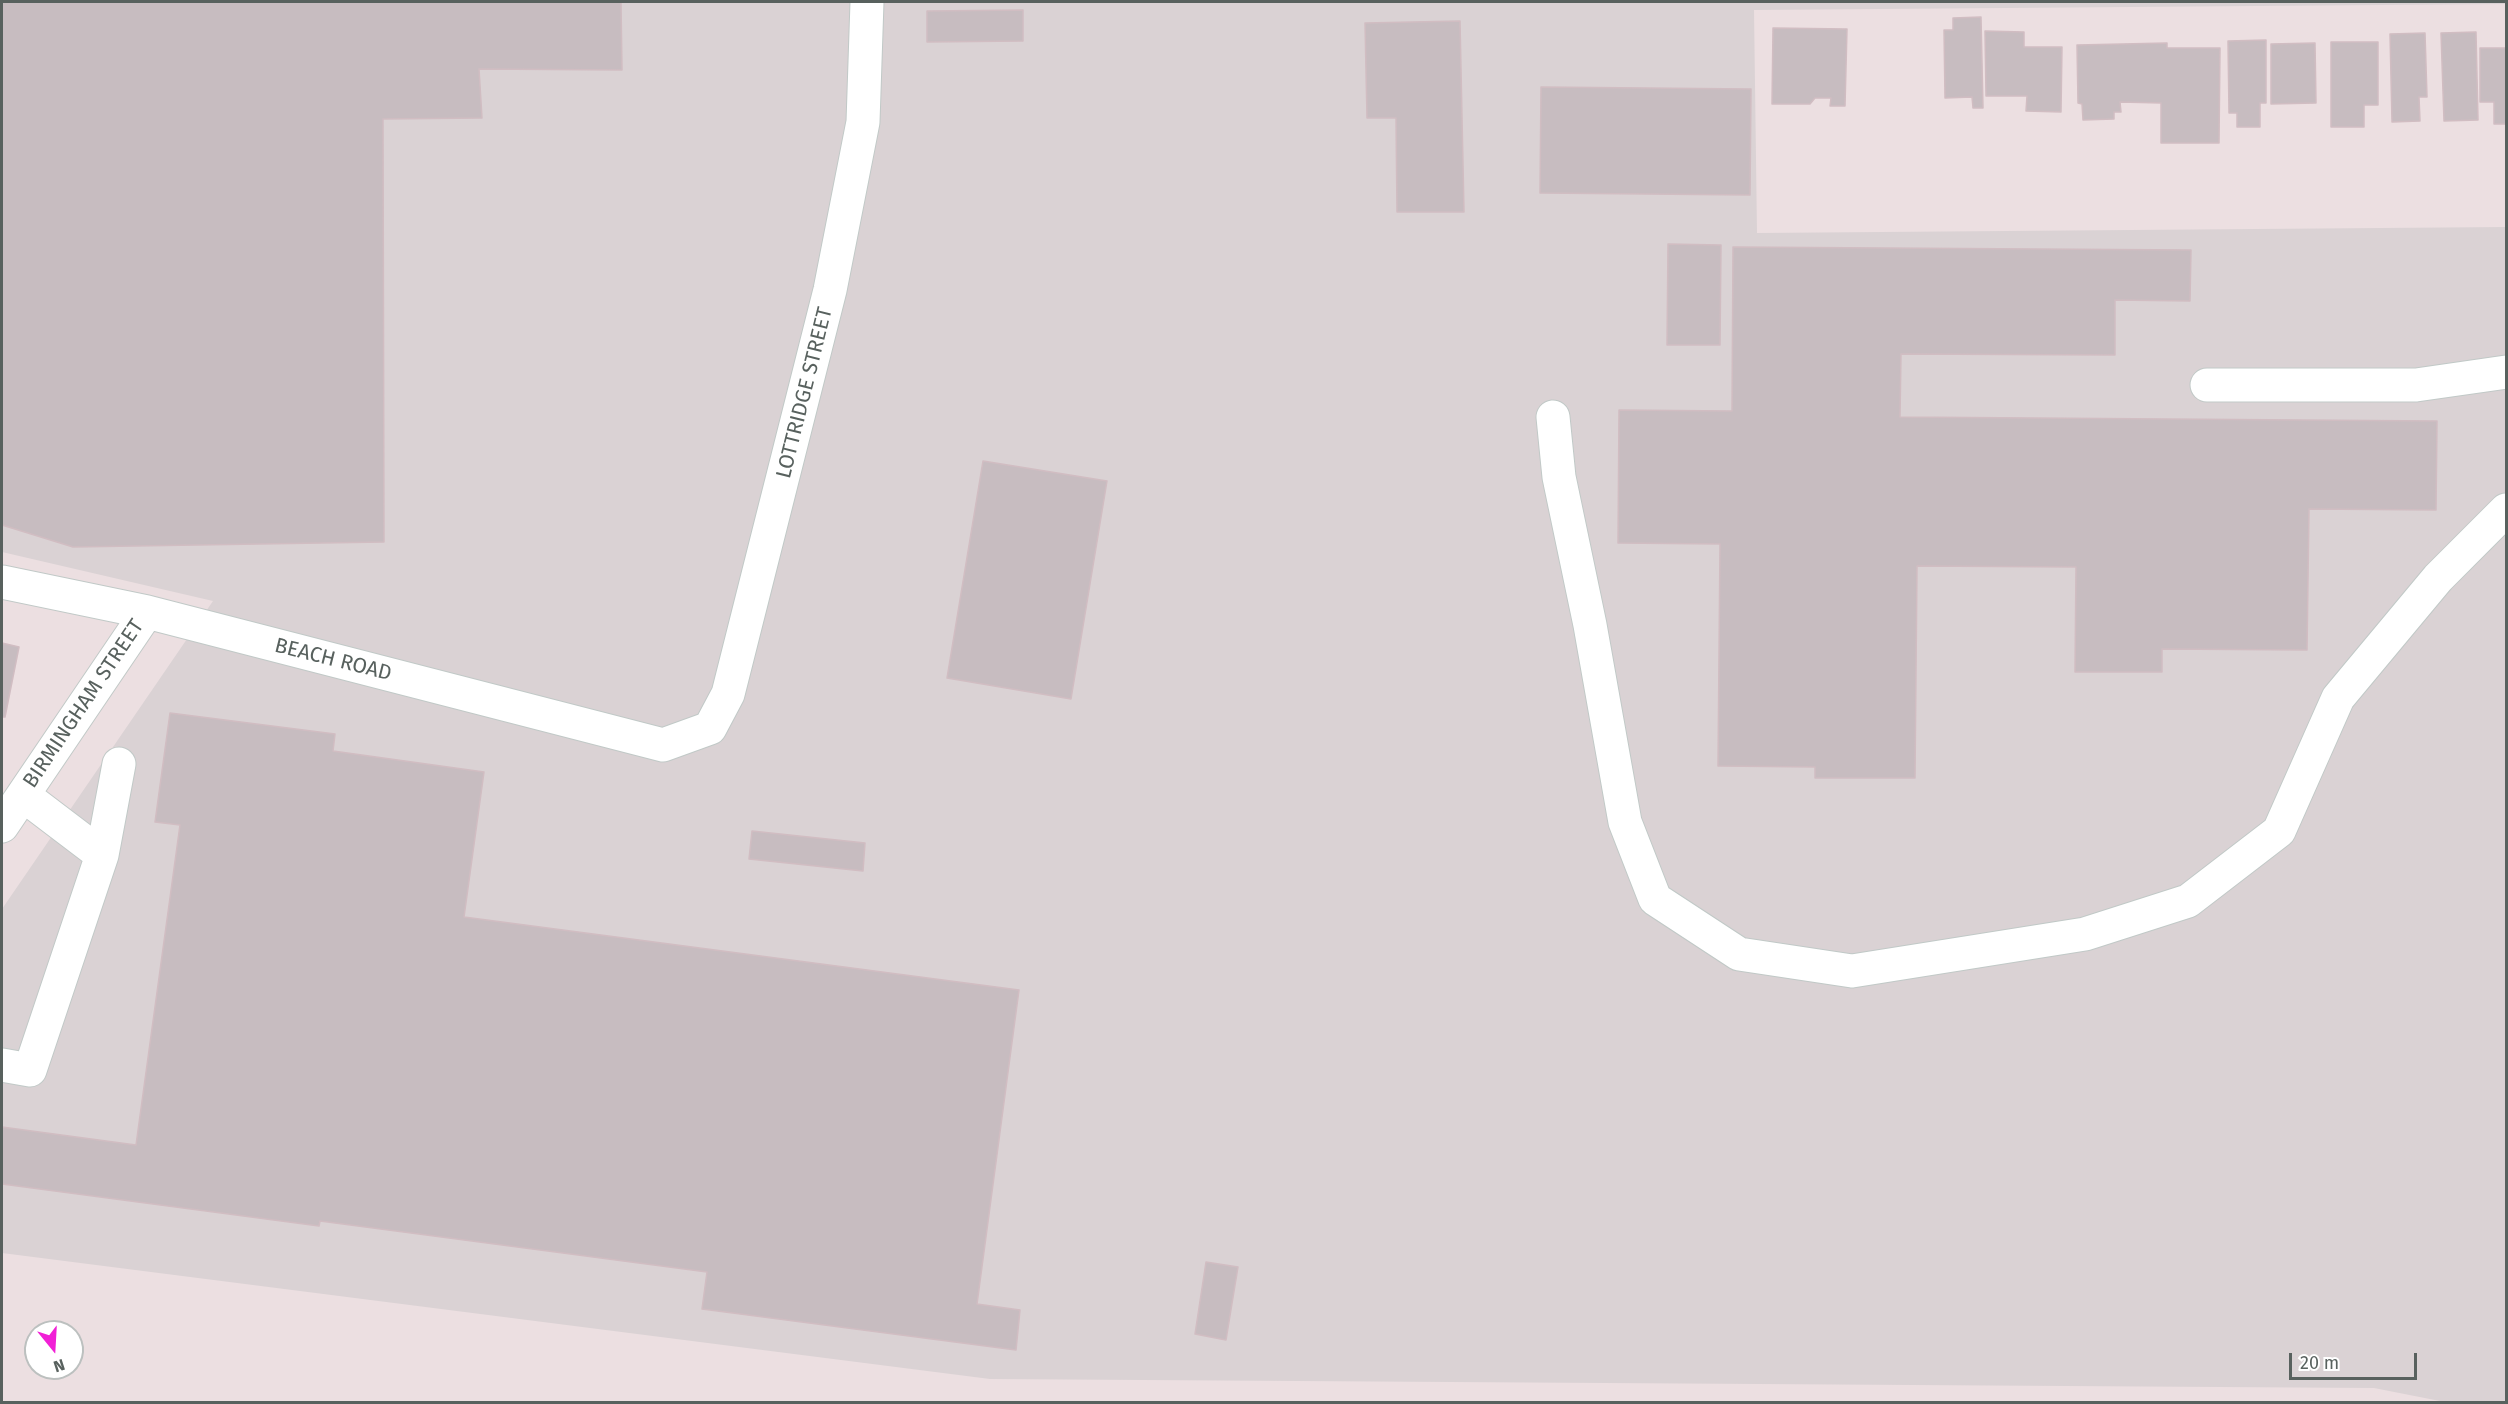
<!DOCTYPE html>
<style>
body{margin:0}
#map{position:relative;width:2508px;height:1404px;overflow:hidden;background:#ecdfe1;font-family:"Fira Sans",sans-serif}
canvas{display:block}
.frame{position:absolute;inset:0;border:3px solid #58615e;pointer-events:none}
.north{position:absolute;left:24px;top:1320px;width:60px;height:60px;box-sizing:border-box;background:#fff;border:2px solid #bcc0bf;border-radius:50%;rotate:162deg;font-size:16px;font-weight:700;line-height:24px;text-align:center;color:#58615e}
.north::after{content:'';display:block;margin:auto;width:21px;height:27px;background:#f120d6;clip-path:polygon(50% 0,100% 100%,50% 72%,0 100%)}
.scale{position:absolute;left:2289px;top:1353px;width:128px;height:27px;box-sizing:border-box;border:3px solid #58615e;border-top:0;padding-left:8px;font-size:18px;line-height:21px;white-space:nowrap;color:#58615e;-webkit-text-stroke:4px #fff;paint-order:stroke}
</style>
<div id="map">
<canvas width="2508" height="1404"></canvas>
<div class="frame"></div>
<div class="north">N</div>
<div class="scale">20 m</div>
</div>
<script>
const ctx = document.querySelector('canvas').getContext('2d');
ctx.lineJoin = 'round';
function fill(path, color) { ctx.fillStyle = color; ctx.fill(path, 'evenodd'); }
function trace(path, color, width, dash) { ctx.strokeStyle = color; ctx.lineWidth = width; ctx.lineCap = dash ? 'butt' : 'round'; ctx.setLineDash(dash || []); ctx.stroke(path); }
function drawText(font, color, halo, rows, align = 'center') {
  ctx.font = font + ' "Fira Sans",sans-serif'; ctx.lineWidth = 5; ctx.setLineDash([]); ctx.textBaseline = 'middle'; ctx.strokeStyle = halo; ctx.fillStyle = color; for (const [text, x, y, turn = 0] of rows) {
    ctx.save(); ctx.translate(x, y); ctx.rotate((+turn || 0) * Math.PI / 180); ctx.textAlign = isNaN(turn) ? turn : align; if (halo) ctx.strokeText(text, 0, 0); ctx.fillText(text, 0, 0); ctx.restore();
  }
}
fill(new Path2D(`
 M2,2H2506V4L1754,10L1757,233L2506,227V1402H2445L2374,1388L990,1379L2,1253V909L213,601L2,552Z`), '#dad2d4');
const building = new Path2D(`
 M2,2H621L622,70L479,69L482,118L383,119L384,542L73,547L2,525Z
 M1023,10V41L927,42V11Z
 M1981,17L1983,108H1973L1972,97L1945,98L1944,30H1953V18Z
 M1460,21L1464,212H1397L1396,118H1367L1365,23Z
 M1773,28L1847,29L1845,106H1830L1831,98H1815L1810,104H1772Z
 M1985,31L2024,32V47H2062L2061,112L2026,111L2027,96H1986Z
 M2476,32L2478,120L2444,121L2441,33Z
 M2425,33L2427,97H2419L2420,121L2392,122L2390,34Z
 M2266,40V103H2260V127H2237V113H2229L2228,41Z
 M2331,42H2378V105H2364V127H2331Z
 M2167,43V48H2220L2219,143H2161V103L2120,102L2121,112H2114V119L2083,120L2082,104L2078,103L2077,45Z
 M2315,43L2316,103L2271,104V44Z
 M2480,48H2506V124H2494V102H2480Z
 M1541,87L1751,89L1750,195L1540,193Z
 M1668,244L1721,245L1720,345H1667Z
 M1733,247L2191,250L2190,301L2115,300V355L1901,354L1900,417L2437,421L2436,510L2309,509L2307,650L2162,649V672H2075L2076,567L1917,566L1915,778H1815V767L1718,766L1720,544L1618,543L1619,410L1732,411Z
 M983,461L1107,481L1071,699L947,678Z
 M2,643L19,647L5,717H2Z
 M170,713L335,734L333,751L484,772L464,917L1019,990L977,1304L1020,1310L1016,1350L702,1309L707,1272L320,1221L319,1226L2,1184V1127L136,1145L180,825L155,822Z
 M752,831L865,843L863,871L749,859Z
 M1206,1262L1238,1267L1226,1340L1195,1334Z`);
fill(building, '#c7bcc0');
trace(building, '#d1bdc2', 1.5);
const minor = new Path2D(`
 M2207,385H2416L2506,372
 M1553,417L1559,477L1590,625L1625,822L1655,899L1739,954L1852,971L2085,934L2188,901L2279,831L2338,698L2438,578L2506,510
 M2,582L147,612L663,745L710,728L728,694L830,290L863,122L867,2
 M23,795L102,855
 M2,826L147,612
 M2,1065L30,1070L102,855L119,764`);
trace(minor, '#c1c9c7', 35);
trace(minor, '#fff', 33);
drawText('21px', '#58615e', '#fff', [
 ["LOTTRIDGE STREET",805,393,-76],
 ["BEACH ROAD",333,660,14],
 ["BIRMINGHAM STREET",84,704,-56]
]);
</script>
